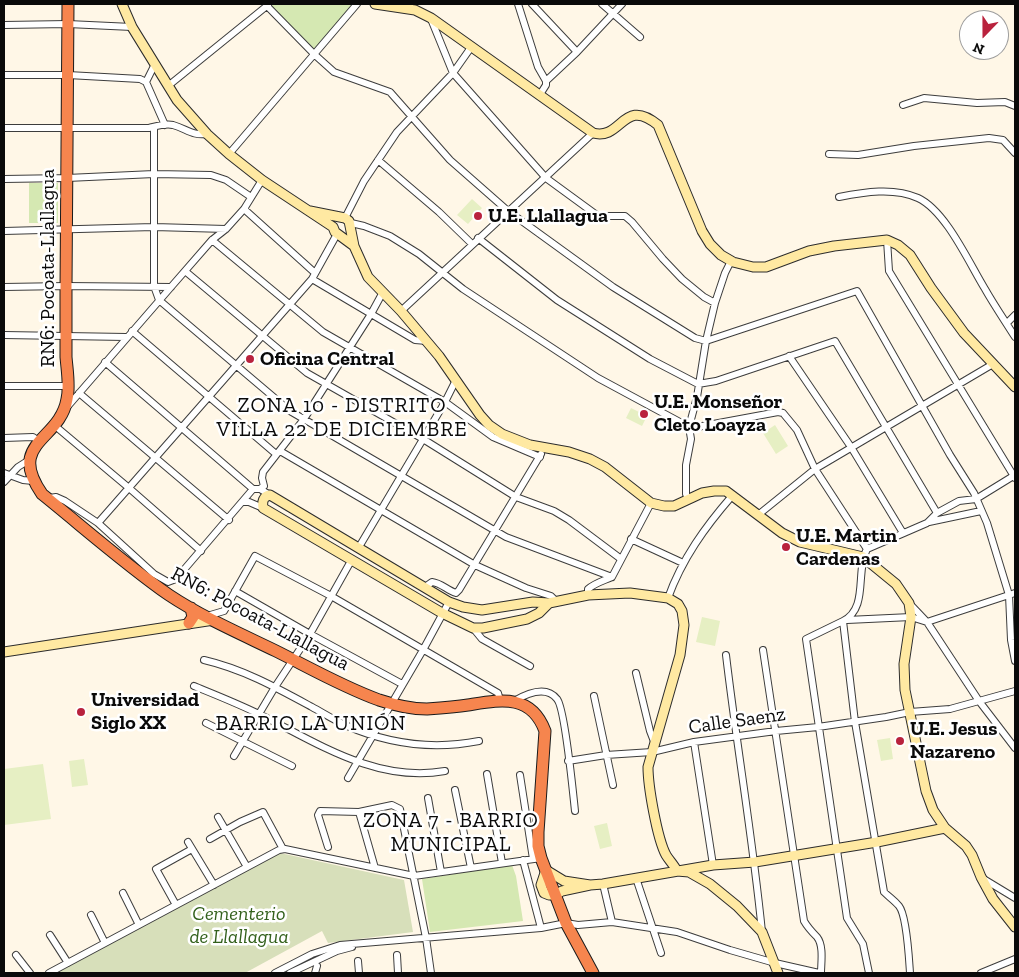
<!DOCTYPE html>
<meta charset="utf-8">
<style>
body{margin:0}
#map{position:relative;width:1019px;height:977px;overflow:hidden;background:#fff7e7;font-family:"Zilla Slab",serif}
canvas{display:block}
.frame{position:absolute;inset:0;border:5px solid #0a0a0a;pointer-events:none}
.north{position:absolute;left:959px;top:10px;width:50px;height:50px;box-sizing:border-box;background:#fff;border:1px solid #9d9d9d;border-radius:50%;rotate:202deg;font-size:14px;font-weight:700;line-height:20px;text-align:center;color:#0a0a0a}
.north::after{content:'';display:block;margin:auto;width:18px;height:22px;background:#b9223d;clip-path:polygon(50% 0,100% 100%,50% 72%,0 100%)}
</style>
<div id="map">
<canvas width="1019" height="977"></canvas>
<div class="frame"></div>
<div class="north">N</div>
</div>
<script>
const ctx = document.querySelector('canvas').getContext('2d');
ctx.lineJoin = 'round';
function fill(path, color) { ctx.fillStyle = color; ctx.fill(path, 'evenodd'); }
function trace(path, color, width, dash) { ctx.strokeStyle = color; ctx.lineWidth = width; ctx.lineCap = dash ? 'butt' : 'round'; ctx.setLineDash(dash || []); ctx.stroke(path); }
function drawText(font, color, halo, rows, align = 'center') {
  ctx.font = font + ' "Zilla Slab",serif'; ctx.lineWidth = 5; ctx.setLineDash([]); ctx.textBaseline = 'middle'; ctx.strokeStyle = halo; ctx.fillStyle = color; for (const [text, x, y, turn = 0] of rows) {
    ctx.save(); ctx.translate(x, y); ctx.rotate((+turn || 0) * Math.PI / 180); ctx.textAlign = isNaN(turn) ? turn : align; if (halo) ctx.strokeText(text, 0, 0); ctx.fillText(text, 0, 0); ctx.restore();
  }
}
fill(new Path2D(`
 M269,4H357L315,55Z
 M29,183H58V223H29Z
 M512,865L516,876L523,921L430,932L422,879Z`), '#d5e8b2');
fill(new Path2D(`
 M280,853L404,880L413,932L328,943L322,931L245,973H56Z`), '#d7dfba');
fill(new Path2D(`
 M472,199L482,208L468,224L457,215Z
 M631,408L647,416L642,426L626,418Z
 M775,425L788,446L776,454L763,433Z
 M702,617L720,621L715,646L696,642Z
 M890,738L893,759L881,761L877,740Z
 M84,759L88,785L72,787L69,761Z
 M43,764L51,819L4,825V769Z
 M607,823L612,846L600,849L594,826Z`), '#e6efc3');
const street = new Path2D(`
 M518,4L538,67L546,81V85L539,96
 M532,4L577,52
 M602,4L640,37
 M267,6L315,55L334,72L390,92L450,160L508,211L613,287L695,338L706,341L857,291L950,455L974,493L987,523L1009,595L1011,640L1015,661
 M431,19L453,73L546,178L598,216H625L632,222L663,259L682,279L704,297L715,303
 M4,25L68,24L132,27
 M4,75H68L140,79L146,82L165,125
 M546,81L577,52L622,4
 M146,82L155,64
 M168,86L268,5
 M903,105L924,98L977,103L1005,102L1015,106
 M154,127V286L159,300L290,411L506,537L612,577
 M4,128H149C157,126 165,123 173,125C187,129 192,136 207,134
 M229,154L357,4
 M829,154L858,155L914,146L989,138L1003,140L1015,153
 M378,160L439,212L472,244
 M4,179L67,178L154,174L211,175L226,180L251,197
 M839,197C864,192 894,187 918,198C946,211 969,263 985,289C994,305 1005,321 1015,337
 M244,209L315,273
 M345,218L364,181L397,132L453,73L472,46
 M351,223L364,226L390,236L419,254L463,289L598,378L689,427H697L778,412L783,413L797,430L815,469L867,549
 M4,231L154,227L226,229
 M478,238L557,300L650,359L698,384L716,381L835,341L937,513
 M212,240L323,332L445,402L493,437L540,457
 M887,240L889,271L1015,478
 M185,271L307,373L423,439L516,497L554,511L569,520L621,559
 M312,279L415,340L427,341
 M4,287L66,286L171,287
 M401,311L593,133
 M1007,323L1015,315
 M132,331L276,454
 M4,335L126,337
 M789,356L851,447L903,533
 M105,362L253,489H260L270,495
 M4,386H68
 M79,393L229,520
 M68,406L171,287L212,240L226,229L244,209L262,180
 M54,425L129,488L201,551
 M4,438L33,437L39,441
 M280,451L475,565L526,588L551,596L557,602
 M4,473L23,480L33,481
 M4,482L18,467L29,460
 M260,489L264,486L262,478L263,472L304,419L371,314L383,292
 M49,498L56,497L65,501L98,523L154,574L168,582L176,579L253,489
 M688,499L686,494V465L691,439L689,427L697,397L706,341L715,303L725,273L731,261
 M243,502H249L263,508
 M758,515L815,469L993,364
 M929,522L981,511
 M98,523L312,279L337,234
 M631,539L683,563
 M359,547L445,402L456,380
 M425,587L432,582C441,583 447,590 456,593L459,590L541,454
 M235,591L310,634L402,684
 M588,595V589C595,583 603,581 612,577L651,503
 M668,598C682,559 705,527 732,496
 M909,603L927,622L979,701L1015,748
 M207,616L224,611L255,556L331,596L498,693L500,700
 M847,620L911,617L927,622L1015,593
 M843,621L806,639L847,918L863,944L869,973
 M473,628L482,639L530,666
 M763,650L804,921C808,928 812,932 817,937C824,946 821,963 821,973
 M726,655C737,748 753,840 762,932
 M204,660C243,669 277,688 312,707C323,713 334,720 345,725C388,744 433,750 479,741
 M636,673L650,731L655,744
 M194,686C216,695 239,704 261,715C319,744 377,783 445,771
 M594,696L613,785
 M514,701C526,694 546,685 557,699C565,708 573,793 575,811
 M206,723L292,766
 M694,742L713,865
 M234,756L275,687L310,634L351,561
 M568,761L606,755L652,752L694,742L776,731L818,727L886,717L910,712L950,709L1015,691
 M487,774L502,863
 M520,775L533,859
 M348,778L423,650L449,602
 M455,790L471,868
 M428,798L441,872
 M359,812L375,868
 M218,817L247,867
 M210,839L240,822L263,812L283,849
 M188,842L214,885
 M328,847L318,815L320,811L359,812L392,805L400,809L426,938L431,973
 M523,860L541,928
 M636,878L661,953
 M982,878L1015,898
 M603,884L612,922
 M123,893L139,925
 M176,905L156,869L192,849
 M91,915L105,943
 M50,935L68,963
 M16,955L30,973
 M397,955L398,973
 M358,961L359,973
 M49,973L279,850L285,849L414,876L541,858
 M275,973L312,954L340,945L541,928L566,923L578,925L612,922L677,932L730,950L775,963L819,973
 M290,973L337,951L352,947
 M315,973L317,966
 M910,973C909,959 907,916 899,906C894,900 889,897 884,892L855,722L843,621C869,608 855,571 867,549L927,523L937,513L959,501L976,499L1015,475
 M981,973L1015,959`);
const secondary = new Path2D(`
 M122,4L132,27L177,100L207,134L229,154L262,180L333,227L335,232L354,246
 M375,4L415,10L431,18L593,133C622,141 623,96 658,125L702,231L710,244L721,255L733,262L753,267H766L809,251L834,246L887,240L898,245L910,255L931,288L964,333L1015,387
 M310,211L345,218L349,221L354,246L368,277L401,311L439,356L480,415L489,425L502,434L530,445L569,452L590,459L605,467L651,503L664,506H674L702,493L714,491H726L782,533L800,542L863,557L896,584L909,603L911,617L904,664L905,690L926,791L933,810L945,828L966,846L972,855L981,877L993,899L1015,927
 M549,603L539,613L527,619L483,628H473L442,613L263,508C262,502 263,496 270,495L449,602L463,607L482,610L533,602L549,603L588,595L630,593L668,598L678,604L682,611L684,625L680,655L648,767C648,786 657,838 666,855C669,860 674,865 677,871L689,872L710,884L737,906L762,932L778,973
 M4,652L214,620
 M590,885L564,881L546,870L541,885L544,893L549,895H555L562,891L590,885L603,884L713,865L755,862L877,842L945,828`);
const highway = new Path2D(`
 M68,4C68,99 67,194 66,289C66,312 66,334 66,357C67,370 70,386 67,399C60,441 6,442 42,494C83,527 126,565 169,595C202,617 241,634 276,651C310,668 343,687 379,700C394,705 411,709 427,709C441,708 455,707 468,705C500,700 531,693 545,731L538,832V846L541,858L566,923L593,973
 M189,623L193,617L191,608`);
trace(street, '#3d3d3d', 8);
trace(secondary, '#2c2c2c', 11);
trace(highway, '#1b1b1b', 13);
trace(street, '#fff', 6);
trace(secondary, '#ffe9a2', 9);
trace(highway, '#f6854e', 11);
for (const [x, y, r, color] of [
 [478,216,5,"#b9223d"],
 [250,359,5,"#b9223d"],
 [644,414,5,"#b9223d"],
 [786,547,5,"#b9223d"],
 [81,712,5,"#b9223d"],
 [900,741,5,"#b9223d"]
]) { const dot = new Path2D(); dot.arc(x, y, r, 0, 2 * Math.PI); ctx.fillStyle = color; ctx.fill(dot); trace(dot, '#fff', 2); }
drawText('bold 20px', '#0a0a0a', '#fff', [
 ["U.E. Llallagua",488,216],
 ["Oficina Central",260,359],
 ["U.E. Monseñor",654,402],
 ["Cleto Loayza",654,425],
 ["U.E. Martin",796,536],
 ["Cardenas",796,559],
 ["Universidad",91,700],
 ["Siglo XX",91,723],
 ["U.E. Jesus",910,729],
 ["Nazareno",910,752]
], 'left');
drawText('20px', '#0a0a0a', '#fff', [
 ["RN6: Pocoata-Llallagua",48,268,-90],
 ["RN6: Pocoata-Llallagua",260,619,28],
 ["Calle Saenz",737,721,-8]
]);
drawText('italic 20px', '#32601b', '#fff', [
 ["Cementerio",239,914],
 ["de Llallagua",239,937]
]);
ctx.letterSpacing = '1px';
drawText('21px', '#0a0a0a', '#fff', [
 ["ZONA 10 - DISTRITO",342,406],
 ["VILLA 22 DE DICIEMBRE",342,430],
 ["BARRIO LA UNIÓN",311,724],
 ["ZONA 7 - BARRIO",451,821],
 ["MUNICIPAL",451,845]
]);
ctx.letterSpacing = '0px';
</script>
